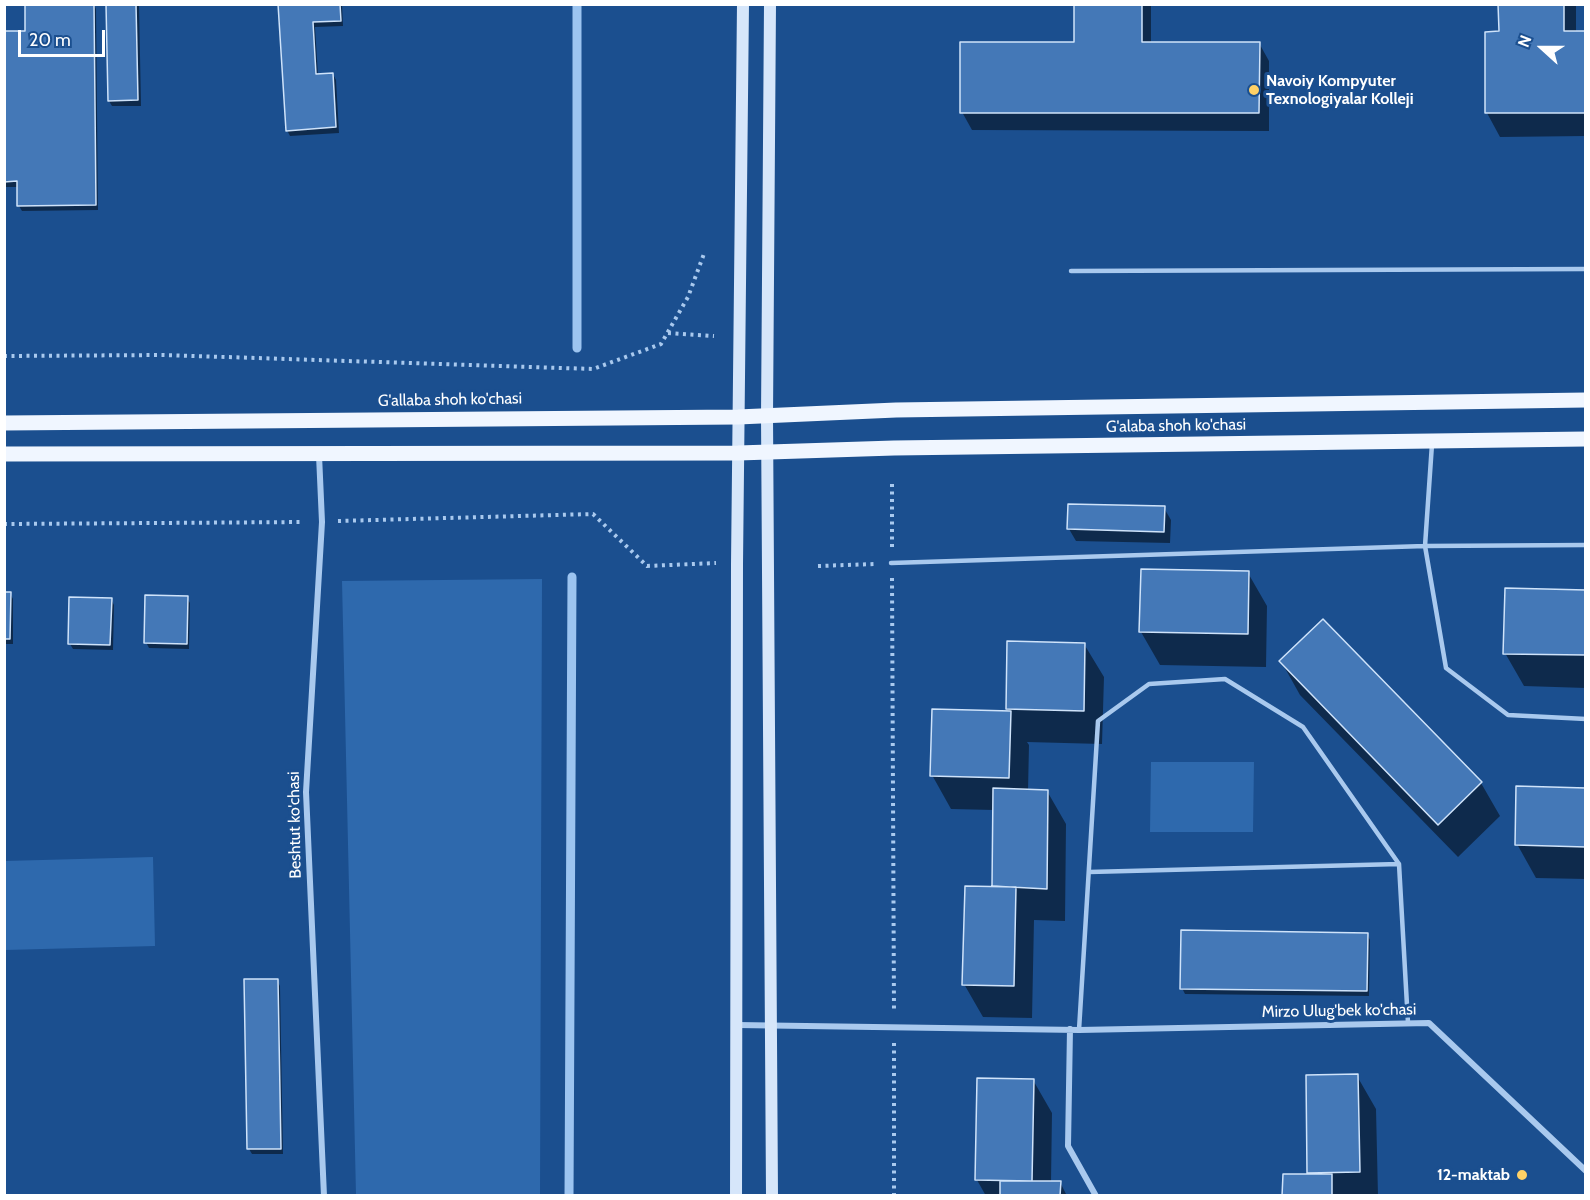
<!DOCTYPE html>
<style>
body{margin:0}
#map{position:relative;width:1590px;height:1200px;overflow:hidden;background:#1b4f8f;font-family:Cabin,sans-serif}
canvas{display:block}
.frame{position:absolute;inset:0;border:6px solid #fff;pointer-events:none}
.north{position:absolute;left:1512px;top:18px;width:60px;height:60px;-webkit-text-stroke:4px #1b4f8f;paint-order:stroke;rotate:291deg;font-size:16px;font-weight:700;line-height:24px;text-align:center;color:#fff}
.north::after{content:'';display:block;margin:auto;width:21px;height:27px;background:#fff;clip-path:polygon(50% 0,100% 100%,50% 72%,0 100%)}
.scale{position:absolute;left:18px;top:30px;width:87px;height:27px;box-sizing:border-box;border:3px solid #fff;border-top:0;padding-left:8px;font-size:18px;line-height:21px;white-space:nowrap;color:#fff;-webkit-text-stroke:4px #1b4f8f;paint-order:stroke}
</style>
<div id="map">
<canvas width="1590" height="1200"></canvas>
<div class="frame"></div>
<div class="north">N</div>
<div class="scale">20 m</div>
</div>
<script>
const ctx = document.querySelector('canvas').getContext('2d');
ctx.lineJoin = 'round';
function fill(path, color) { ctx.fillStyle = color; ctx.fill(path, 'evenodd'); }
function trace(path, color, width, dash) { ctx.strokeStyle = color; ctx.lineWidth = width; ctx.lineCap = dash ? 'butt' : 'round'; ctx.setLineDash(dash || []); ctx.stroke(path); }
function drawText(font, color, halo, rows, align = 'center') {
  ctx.font = font + ' Cabin,sans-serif'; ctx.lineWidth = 6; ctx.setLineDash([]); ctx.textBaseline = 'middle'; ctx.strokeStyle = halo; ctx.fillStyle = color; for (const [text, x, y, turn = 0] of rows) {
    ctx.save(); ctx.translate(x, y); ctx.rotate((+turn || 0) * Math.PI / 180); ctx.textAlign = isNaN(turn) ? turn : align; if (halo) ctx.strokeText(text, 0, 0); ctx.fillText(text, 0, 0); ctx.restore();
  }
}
fill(new Path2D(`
 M542,579L540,1195H356L342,581Z
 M1151,762H1254L1253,832H1150Z
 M153,857L155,946L5,950V861Z`), '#2e69ad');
fill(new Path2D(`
 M94,4L96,9L98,210L22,211L19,206V187H4V32H27Z
 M107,4H139L141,106H112L109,101Z
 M280,4H342L343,26L315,27L318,75L333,74L336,80L339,133L290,136L287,130Z
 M1076,4H1151V43H1259L1269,61V131L972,130L962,112L1076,43Z
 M1500,4H1576V32H1586V136L1500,137L1487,113L1486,33L1500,32Z
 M1069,506L1164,508L1171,520L1170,543L1076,541L1069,529Z
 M1248,573L1267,606L1266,667L1160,665L1141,632Z
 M1586,592V688L1524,686L1505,653Z
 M4,593H10L13,599V644H4Z
 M187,598L190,603L189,649L149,648L146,642Z
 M111,599L114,605L113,650L73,649L70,644Z
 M1084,644L1104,677L1102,744L1027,742L1029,745L1028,791H1047L1066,824L1065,921L1034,920L1032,1018L983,1017L964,984L994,888V810L951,809L932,775L1009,712L1007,709Z
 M1281,661L1481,783L1500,816L1458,857L1300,695Z
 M1586,789V879L1536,878L1517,844Z
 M1367,934L1370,940L1369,996L1185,994L1182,988Z
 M277,980L280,986L283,1154H252L249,1149Z
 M1357,1076L1376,1109L1378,1196H1284L1311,1175L1309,1172Z
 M1033,1080L1052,1113L1051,1182H1060L1067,1196H986L977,1180Z`), '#0007');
trace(new Path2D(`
 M577,4V348
 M569,1196L572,577`), '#9cc4f0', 9);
const building = new Path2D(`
 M25,4H94L96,205L17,206V181L4,182V31H25Z
 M106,4H136L138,100L108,101Z
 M278,4H340L341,21L313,22L316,74L333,73L336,127L286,131Z
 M1074,4H1142V42H1260L1259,113H960V42H1074Z
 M1498,4H1564V31H1586V113H1485V32L1499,31Z
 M1068,504L1165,506L1164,532L1067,529Z
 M1141,569L1249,571L1248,634L1139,632Z
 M1505,588L1586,590V655L1503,654Z
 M4,592H11L10,639H4Z
 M145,595L188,596L187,644L144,643Z
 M69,597L112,598L110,645L68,644Z
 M1323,619L1482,782L1438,825L1279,661Z
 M1007,641L1085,643L1084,711L1006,709Z
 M932,709L1011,711L1009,778L930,776Z
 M1516,786L1586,788V847L1515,845Z
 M993,788L1048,790L1047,889L992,886Z
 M965,886L1016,887L1014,986L962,985Z
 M1181,930L1368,933L1367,991L1180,989Z
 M244,979H278L281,1149H247Z
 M1358,1074L1360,1172L1307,1173L1306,1075Z
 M977,1078L1034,1079L1032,1181L975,1180Z
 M1283,1174H1332V1196H1282Z
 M1000,1181H1061L1060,1196H1000Z`);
fill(building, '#4478b7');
trace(building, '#cfe3fa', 1.5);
trace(new Path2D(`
 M668,333L714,336
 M4,356L164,355L593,369L661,344L688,297L705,251
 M338,521L593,514L647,566L716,563
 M4,524L304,522
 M892,547V483
 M818,566L875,564
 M892,578L894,1012
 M894,1196V1043`), '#a9c9ee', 4, [3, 4.5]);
trace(new Path2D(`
 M1071,271L1586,269
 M1432,444L1425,546L1446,668L1508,715L1586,719
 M891,563L1425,546L1586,545
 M1089,872L1399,864
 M1079,1030L1098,721L1149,684L1225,679L1303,727L1399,864L1408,1023`), '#a9c9ee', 4.5);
trace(new Path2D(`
 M319,455L322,522L306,792L324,1196
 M737,1025L1079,1030L1429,1023L1586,1171
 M1070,1029L1068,1146L1096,1196`), '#a9c9ee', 6);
trace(new Path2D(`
 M770,4L767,416L772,1196
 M736,1196L737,564L743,4`), '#d6e6fa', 12);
trace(new Path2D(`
 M4,423L738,417L896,410L1586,400
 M4,454L738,453L894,448L1586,439`), '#f0f6ff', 15);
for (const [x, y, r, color] of [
 [1254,90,6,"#ffd166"],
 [1522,1175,6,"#ffd166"]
]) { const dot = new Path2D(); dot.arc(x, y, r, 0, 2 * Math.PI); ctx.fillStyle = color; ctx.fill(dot); trace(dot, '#1b4f8f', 2); }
drawText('bold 16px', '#fff', '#1b4f8f', [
 ["Navoiy Kompyuter",1266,81],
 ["Texnologiyalar Kolleji",1266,99],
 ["12-maktab",1510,1175,"right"]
], 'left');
drawText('16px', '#fff', '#1b4f8f', [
 ["G'allaba shoh ko'chasi",450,400,-1],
 ["G'alaba shoh ko'chasi",1176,426,-1],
 ["Beshtut ko'chasi",295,825,-91],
 ["Mirzo Ulug'bek ko'chasi",1339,1011,-1]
]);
</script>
